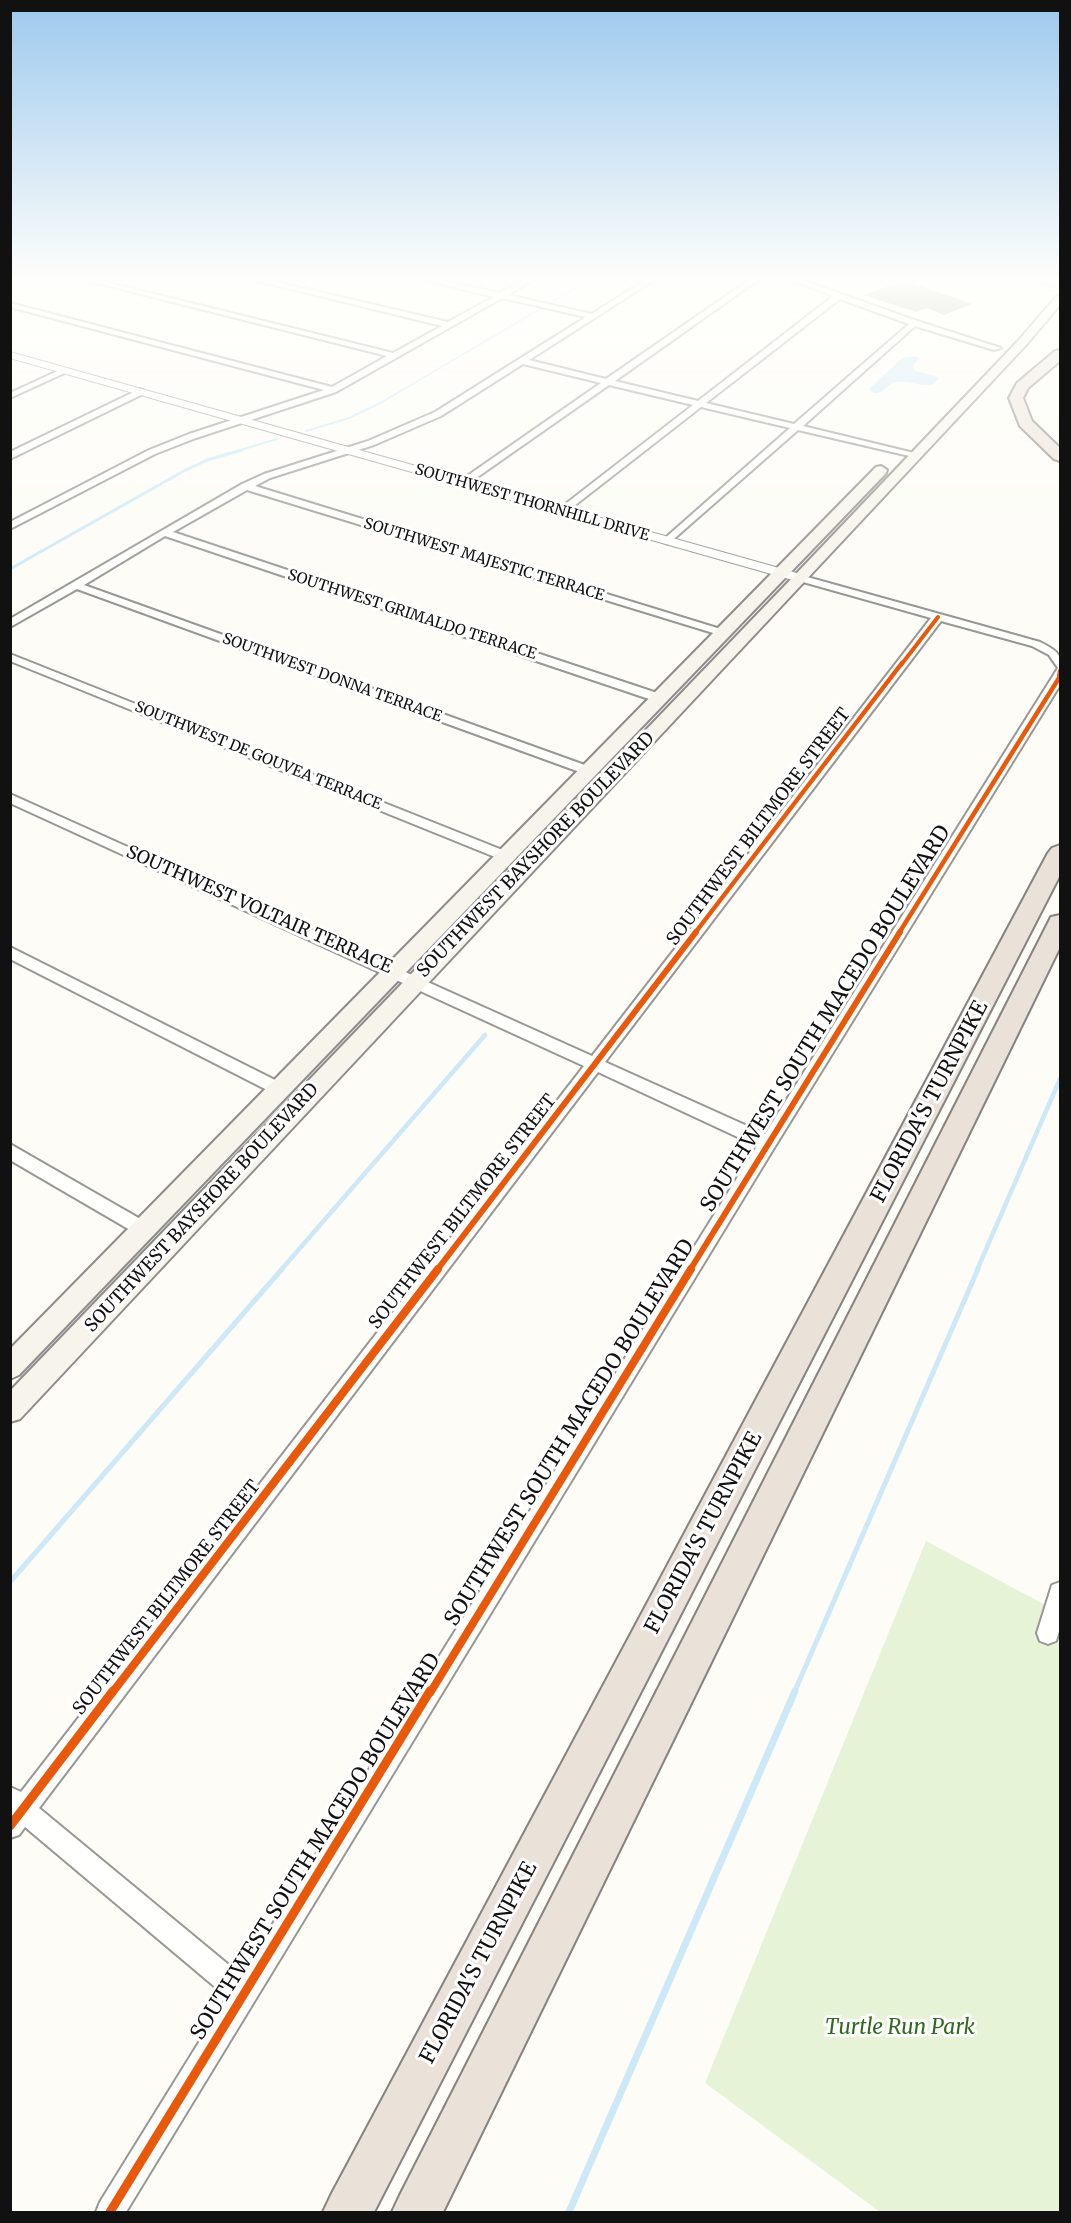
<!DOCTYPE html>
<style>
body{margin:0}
#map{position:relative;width:1071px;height:2223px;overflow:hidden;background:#fdfcf7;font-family:Merriweather,serif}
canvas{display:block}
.frame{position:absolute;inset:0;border:12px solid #111;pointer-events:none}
</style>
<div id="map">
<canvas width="1071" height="2223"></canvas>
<div class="frame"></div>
</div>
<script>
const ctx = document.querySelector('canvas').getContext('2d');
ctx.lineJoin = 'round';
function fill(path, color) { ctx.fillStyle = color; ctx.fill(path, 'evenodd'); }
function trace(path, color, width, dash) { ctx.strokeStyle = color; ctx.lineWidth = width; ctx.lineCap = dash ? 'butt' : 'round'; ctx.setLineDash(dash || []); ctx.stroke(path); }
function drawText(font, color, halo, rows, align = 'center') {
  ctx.font = font + ' Merriweather,serif'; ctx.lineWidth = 6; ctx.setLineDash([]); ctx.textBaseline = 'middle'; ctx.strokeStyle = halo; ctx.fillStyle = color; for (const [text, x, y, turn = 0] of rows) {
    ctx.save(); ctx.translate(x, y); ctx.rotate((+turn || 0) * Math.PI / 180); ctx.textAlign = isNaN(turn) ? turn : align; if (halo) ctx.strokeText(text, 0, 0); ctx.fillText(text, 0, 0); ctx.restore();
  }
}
fill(new Path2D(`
 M926,1541L1060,1613V2212H880L705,2083Z`), '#e7f3d7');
fill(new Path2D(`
 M913,356L920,358L913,366L915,371L940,377L934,384C921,388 908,379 895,382C885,385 883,398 870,391V388L902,358Z`), '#cde8f7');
trace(new Path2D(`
 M550,303L588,280
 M306,431L349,418L382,402L540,309
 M237,451L277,439`), '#cde8f7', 2);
trace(new Path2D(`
 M10,569L182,472L207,460L242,450`), '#cde8f7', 3);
trace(new Path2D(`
 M281,1270L485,1035
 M977,1270L1060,1079`), '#cde8f7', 4.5);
trace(new Path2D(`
 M10,1582L282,1269
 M794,1693L978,1269`), '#cde8f7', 5);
trace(new Path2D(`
 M569,2212L795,1691`), '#cde8f7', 7);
fill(new Path2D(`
 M905,281L959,299H957L972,304L944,315L927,308L916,312L863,295Z`), '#a19f9c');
const minor = new Path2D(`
 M85,280H98L393,353L442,326L254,280H268L448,322L494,297L425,280H439L500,293L523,280H533L508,295L592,314L645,280H654L529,360L606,379L749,280H758L615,381L698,401L833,296L791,280H802L917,321L1001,348L994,350L915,326L803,426L918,454V458L798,430L668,544L663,541L664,539L790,428L701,407L565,513H559V509L693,405L609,385L466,485H460V481L601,383L523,364L441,416L374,445L270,478L255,486L727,631L729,633L723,636L247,490L173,532L663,695V701H655L165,536L84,585L593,768L594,771L588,775L77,589L10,627V619L242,484L264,474L368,441L435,412L586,317L502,298L336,392L196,438L155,454L10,529V522L149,450L189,434L324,390L10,307V303L332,387L387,356ZM840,299L909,324L794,424L706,403Z
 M62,369L69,371L10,398V393Z
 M140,389L143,390V394L10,459V452Z
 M800,575L1040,642C1066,655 1060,657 1060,685L774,1148L126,2212H96L100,2202L227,1997L25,1827L19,1835L10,1838V1787L21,1792L584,1066L10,803V794L592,1056L931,618L796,580L795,578ZM941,621L1032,646L1049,655L1058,668L765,1134L605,1062ZM598,1072L757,1146L241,1975L39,1808Z
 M10,654L510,853L512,856L505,860L500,859L10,661Z
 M10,947L285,1085L287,1089L285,1093L279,1095L273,1093L10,959Z
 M10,1144L149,1224L152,1229L149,1234L143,1236L137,1234L10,1160Z
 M1060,1582V1628L1056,1641L1048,1644L1040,1641L1037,1633L1052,1585Z`);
const tertiary = new Path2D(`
 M10,352L804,575L806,578L804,581H796L10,358Z`);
const secondary = new Path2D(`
 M1060,296V305L1026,345L20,1419L10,1422V1391L795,575L1018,341L1056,297Z
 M881,466L887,470L886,473L19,1375L10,1379V1349L876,467Z`);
const primary = new Path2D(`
 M1038,280L1060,281V288L1040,282Z`);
const motorway = new Path2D(`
 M1060,350V361L1028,388L1023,398L1032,421L1060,448V461L1054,459L1020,426L1009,398L1017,383L1055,351Z
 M1060,845V875L374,2212H323L331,2195L1048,853L1052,848Z
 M1060,915V947L443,2212H392L400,2195L1048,923L1051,917Z`);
trace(minor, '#979795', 4);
trace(tertiary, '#979795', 2);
trace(secondary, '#8e8d8b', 4);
trace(primary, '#858482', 2);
trace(motorway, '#858482', 4);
fill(minor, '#fffffe');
fill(tertiary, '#fffffe');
fill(secondary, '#f6f4eb');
fill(primary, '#ede9dc');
fill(motorway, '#eae1d8');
trace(new Path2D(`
 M901,665L938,617`), '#e8590c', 4);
trace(new Path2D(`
 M695,933L902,663
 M899,933L1059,678L1060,671`), '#e8590c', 4.5);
trace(new Path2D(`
 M437,1270L696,932
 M690,1270L900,932`), '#e8590c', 6);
trace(new Path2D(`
 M112,1693L438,1269
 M430,1693L691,1269`), '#e8590c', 8);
trace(new Path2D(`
 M10,1826L113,1691
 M110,2212L430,1691`), '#e8590c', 9);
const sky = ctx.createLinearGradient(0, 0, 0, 591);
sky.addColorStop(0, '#9dc9ee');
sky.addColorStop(0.47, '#fefefb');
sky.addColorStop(1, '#fefefb00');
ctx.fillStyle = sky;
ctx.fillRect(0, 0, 1071, 591);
drawText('15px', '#111', '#fff', [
 ["SOUTHWEST THORNHILL DRIVE",532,503,16],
 ["SOUTHWEST MAJESTIC TERRACE",484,560,17],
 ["SOUTHWEST GRIMALDO TERRACE",412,615,18],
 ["SOUTHWEST DONNA TERRACE",332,678,20],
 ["SOUTHWEST DE GOUVEA TERRACE",258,756,22]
]);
drawText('18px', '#111', '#fff', [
 ["SOUTHWEST BILTMORE STREET",759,827,-53],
 ["SOUTHWEST BAYSHORE BOULEVARD",536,855,-46],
 ["SOUTHWEST VOLTAIR TERRACE",259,910,24],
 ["SOUTHWEST BAYSHORE BOULEVARD",202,1208,-47],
 ["SOUTHWEST BILTMORE STREET",463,1212,-52],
 ["SOUTHWEST BILTMORE STREET",167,1598,-52]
]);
drawText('21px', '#111', '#fff', [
 ["SOUTHWEST SOUTH MACEDO BOULEVARD",826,1019,-58],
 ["FLORIDA'S TURNPIKE",930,1102,-62],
 ["SOUTHWEST SOUTH MACEDO BOULEVARD",570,1433,-58],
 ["FLORIDA'S TURNPIKE",704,1533,-62],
 ["SOUTHWEST SOUTH MACEDO BOULEVARD",316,1847,-58],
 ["FLORIDA'S TURNPIKE",479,1963,-62]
]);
drawText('italic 21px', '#2f6b1f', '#fff', [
 ["Turtle Run Park",900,2028]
]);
</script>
